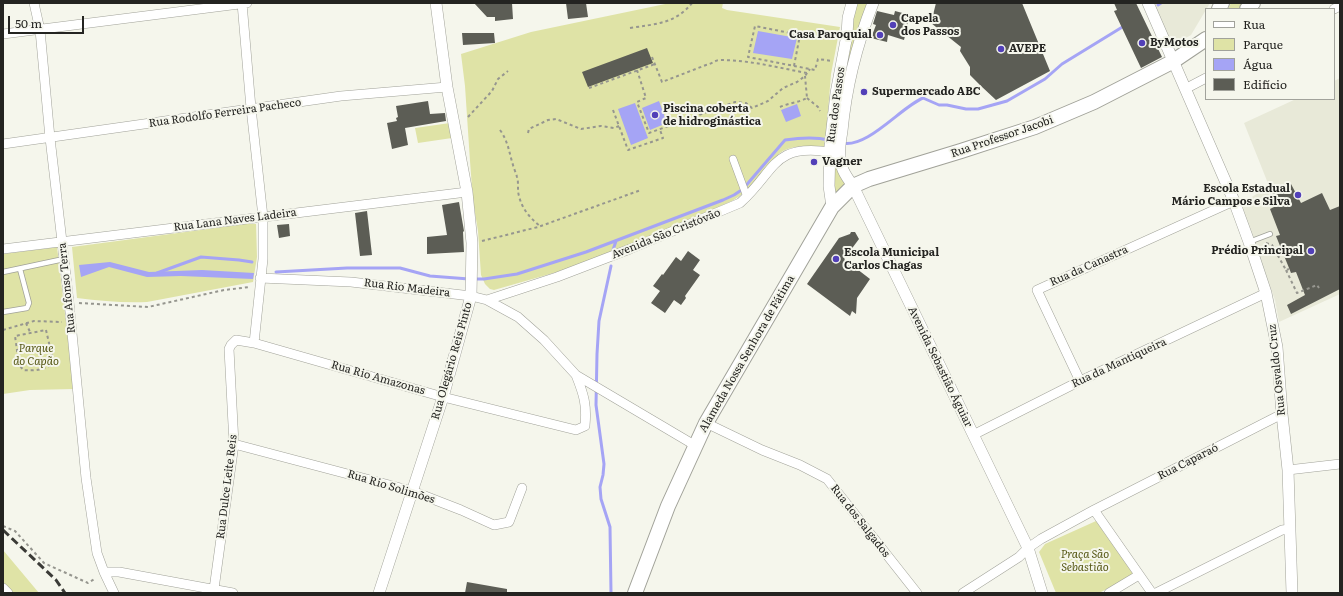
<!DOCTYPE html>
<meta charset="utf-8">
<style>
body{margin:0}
#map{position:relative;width:1343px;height:596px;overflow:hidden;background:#f5f6ec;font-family:Literata,serif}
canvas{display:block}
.frame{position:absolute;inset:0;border:4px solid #242421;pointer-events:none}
.legend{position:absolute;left:1205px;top:8px;width:130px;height:92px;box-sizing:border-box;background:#f5f6ec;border:1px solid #a1a29b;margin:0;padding:5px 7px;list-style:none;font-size:12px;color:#242421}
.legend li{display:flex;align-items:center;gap:8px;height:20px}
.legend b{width:20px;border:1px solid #a1a29b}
.scale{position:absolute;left:8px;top:16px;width:76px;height:18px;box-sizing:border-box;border:2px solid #242421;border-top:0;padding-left:5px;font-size:12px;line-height:14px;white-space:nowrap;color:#242421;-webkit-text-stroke:3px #f5f6ec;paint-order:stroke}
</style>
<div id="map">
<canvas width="1343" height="596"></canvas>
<div class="frame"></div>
<ul class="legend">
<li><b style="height:5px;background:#fff"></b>Rua</li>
<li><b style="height:11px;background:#dfe3a6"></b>Parque</li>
<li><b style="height:11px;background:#a5a4f5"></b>Água</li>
<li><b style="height:11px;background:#5c5d55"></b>Edifício</li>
</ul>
<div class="scale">50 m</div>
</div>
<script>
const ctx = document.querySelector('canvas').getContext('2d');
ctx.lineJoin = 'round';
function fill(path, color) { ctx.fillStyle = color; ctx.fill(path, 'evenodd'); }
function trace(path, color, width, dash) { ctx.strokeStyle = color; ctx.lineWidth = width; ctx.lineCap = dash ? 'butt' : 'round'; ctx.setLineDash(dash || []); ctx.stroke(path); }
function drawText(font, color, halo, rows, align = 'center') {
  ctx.font = font + ' Literata,serif'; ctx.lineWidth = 4; ctx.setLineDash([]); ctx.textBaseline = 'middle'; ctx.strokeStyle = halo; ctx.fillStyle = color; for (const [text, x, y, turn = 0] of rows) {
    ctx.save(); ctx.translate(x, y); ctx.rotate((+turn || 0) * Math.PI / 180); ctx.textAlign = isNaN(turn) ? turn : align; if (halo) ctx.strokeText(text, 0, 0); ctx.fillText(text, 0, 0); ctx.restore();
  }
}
fill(new Path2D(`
 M1152,3H1210L1191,35L1170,47Z
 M1340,78V294L1279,322L1275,300L1241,204L1269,186L1244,123L1296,99H1334V81Z`), '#e8e9d8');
fill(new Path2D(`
 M670,3H723L722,8L727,10L840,27L831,74L825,149C815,147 802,145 791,148C776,151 770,166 760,176C751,186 743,195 732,201L623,249L557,272L494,290L490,289L485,284L481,275L478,231L473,201L470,161L465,86L461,54L531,32Z
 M854,3H871L839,151L849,184L838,193L835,192L833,149Z
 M1231,3H1247L1239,9H1228Z
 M450,123L452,138L418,143L415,128Z
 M246,224H256L257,257L253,282L147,302C123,303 101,301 77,298L72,247Z
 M57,247L74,389L30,390L3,394V254Z
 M1096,521L1134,575L1099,593H1056L1039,552L1045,544Z
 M3,550L39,593H3Z`), '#dfe3a6');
fill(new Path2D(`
 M758,31L797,38L792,59L753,53Z
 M659,101L667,123L650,130L642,108Z
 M635,103L648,138L631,145L618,109Z
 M797,104L801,116L786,122L781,110Z
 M110,262L149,272L202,270L254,273L253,279L181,276L147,277L109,267L81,277L79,265Z`), '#a5a4f5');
trace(new Path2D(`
 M1158,5L1161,3
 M842,143C867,149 901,107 923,98L939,105H947L966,109H978L1007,101L1045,79L1062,64L1124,26
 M613,250L616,241
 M611,266L599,321L597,354L596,405L604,464L603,475L600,487L601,499L610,527L611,593
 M276,272L347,268H400L430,276L469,279
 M157,273L201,257L239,260L252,262
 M474,279H484L517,274L586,252L723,200L734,195L743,189L785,140C799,138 815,137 829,140`), '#a5a4f5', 3);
fill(new Path2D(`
 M474,3H512L513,19L495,21V17H487Z
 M566,3H586L588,17L568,19Z
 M936,3H1022L1050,71L996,100L981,86L970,75V67L960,51L961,47L931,23Z
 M1114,3H1136L1162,57L1141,68L1114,11L1117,10Z
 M877,11L894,15L895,11L910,15L904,40L888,35L887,42L871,38L876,25L873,24Z
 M462,33H494L495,43L463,45Z
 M647,48L653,63L588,87L582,72Z
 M428,101L430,114L445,113L446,121L405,128L408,145L392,149L387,123L397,121L396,118L398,117L396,106Z
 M1291,184L1301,203L1322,193L1330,210L1340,206V289L1291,314L1287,305L1305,295L1296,272L1291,273L1289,268L1276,236L1280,235L1270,209L1278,205L1271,191Z
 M459,202L464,231L463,232L464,252L427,254V237L447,235L442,205Z
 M367,211L372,255L360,256L355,213Z
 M289,224L290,236L279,238L277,225Z
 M851,232H855L859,239L844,259L870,279L857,298L856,314L852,311L850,316L807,284L839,238L850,234Z
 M688,251L700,260L693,270L700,275L685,296L686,298L681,305L674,300L665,313L651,303L660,291L653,286L662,274L663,275L676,257L681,261Z
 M467,582L507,589V593H465Z`), '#5c5d55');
const service = new Path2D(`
 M1249,242L1270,234
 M3,272L64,259
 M3,312L27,308L29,303L20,269`);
const pedestrian = new Path2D(`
 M733,159L747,197`);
const minor = new Path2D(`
 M34,3L40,30L50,138L69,302L86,478L97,553L104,572L114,593
 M242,3L251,108L263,217V259L254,343
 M1334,9L1340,6
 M3,34L247,3
 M1185,89L1206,78
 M3,144L341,96L447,87
 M3,249L467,192
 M260,278L351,282L471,296L487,300L518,317L544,340L576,375L696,446
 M487,300L557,277L630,249L740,203C776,171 772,143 830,152
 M1080,381L1037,290L1234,201
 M706,423L762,450L800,465L827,479L917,593
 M973,435L1080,381L1266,293
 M234,444L412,491L461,510L494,525L509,522L522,488
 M1288,470L1340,464
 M1094,510L1152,593
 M104,572H119L233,593
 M3,588L8,593
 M214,589L234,444L229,349L231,345L236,340L254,343L443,397L576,430L585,426C587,405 584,395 576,375
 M963,593L1019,557L1028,548L1041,539L1094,510L1282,414
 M1109,593L1139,575
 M1156,593L1282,530L1290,529`);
const tertiary = new Path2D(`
 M873,3C857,44 846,87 842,131C840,143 838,155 842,167C844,174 849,180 853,186L1028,548L1042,593
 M1148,3L1234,201L1249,242L1266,293L1277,347L1282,414L1288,470L1292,593
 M832,207L829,186L830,146L836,93L847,35L848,18L852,3
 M379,593L443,397L471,296L472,243L467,192L447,87L436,3`);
const primary = new Path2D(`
 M1219,9L1222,3
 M1247,9L1253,3
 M635,593L668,506L706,423L832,207L853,186L869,179L961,151L1035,127L1094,102L1172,62L1206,39`);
trace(service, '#a1a299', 6);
trace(pedestrian, '#a1a299', 8);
trace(minor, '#a1a299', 10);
trace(tertiary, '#a1a299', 12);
trace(primary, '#a1a299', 16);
trace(new Path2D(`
 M630,28C655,24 675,24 692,3
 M652,57L662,82L706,65C712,64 715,60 720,60C750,60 779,68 807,73
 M794,66L800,35L755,26L748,57L815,70L818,59L832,61
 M637,70L646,98L637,102L649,133L735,102L746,103L752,108L768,101L783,88L797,82L805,76L810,69
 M589,88L655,64
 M807,98L818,107L820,111
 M780,107C789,103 800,102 807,98L805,76
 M613,110L628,150L663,138L660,130
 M746,110L752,108
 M468,117L492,91L498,79L508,71
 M500,130C508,141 509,152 513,165C514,169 516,173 517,177C519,183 517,190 519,196C522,209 530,218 540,226
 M528,133L529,129L548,120L556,119L581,129L601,126L614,128L619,126
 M482,241L538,227L641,190
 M1266,243L1272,245L1286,270L1289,269
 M1286,270L1297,293L1317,285L1319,288
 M79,303L148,307L224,290L250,287
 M26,323L30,332
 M3,330L34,321L62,322
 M46,330L52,356L51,365C42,370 34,371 23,370L19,364L15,336Z
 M3,526L15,531L44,563L88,583L96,578`), '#96968f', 2, [3, 3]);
trace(service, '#fff', 4.5);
trace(pedestrian, '#fff', 7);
trace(minor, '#fff', 9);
trace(tertiary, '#fff', 11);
trace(primary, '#fff', 14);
trace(new Path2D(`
 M3,530L56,580L65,593`), '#3b3b37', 3, [8, 4]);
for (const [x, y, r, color] of [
 [893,25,4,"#5240b8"],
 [880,35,4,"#5240b8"],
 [1142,43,4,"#5240b8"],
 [1001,49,4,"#5240b8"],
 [864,92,4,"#5240b8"],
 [655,115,4,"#5240b8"],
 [814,162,4,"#5240b8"],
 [1298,195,4,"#5240b8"],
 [1311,251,4,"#5240b8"],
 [836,259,4,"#5240b8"]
]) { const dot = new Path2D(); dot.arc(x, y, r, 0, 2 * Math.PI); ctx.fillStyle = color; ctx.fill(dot); trace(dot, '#f5f6ec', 1.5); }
drawText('bold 11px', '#242421', '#f5f6ec', [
 ["Capela",901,19],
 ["dos Passos",901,32],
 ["Casa Paroquial",872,35,"right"],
 ["ByMotos",1150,43],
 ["AVEPE",1009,49],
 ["Supermercado ABC",872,92],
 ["Piscina coberta",663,109],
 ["de hidroginástica",663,122],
 ["Vagner",822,162],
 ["Escola Estadual",1290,189,"right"],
 ["Mário Campos e Silva",1290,202,"right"],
 ["Prédio Principal",1303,251,"right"],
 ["Escola Municipal",844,253],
 ["Carlos Chagas",844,266]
], 'left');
drawText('11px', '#242421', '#f5f6ec', [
 ["Rua dos Passos",836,105,-82],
 ["Rua Rodolfo Ferreira Pacheco",225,113,-8],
 ["Rua Professor Jacobi",1002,137,-19],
 ["Rua Lana Naves Ladeira",235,220,-7],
 ["Avenida São Cristóvão",666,234,-22],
 ["Rua da Canastra",1089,266,-24],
 ["Rua Afonso Terra",67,288,-96],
 ["Rua Rio Madeira",407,288,7],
 ["Alameda Nossa Senhora de Fátima",747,354,-60],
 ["Rua Olegário Reis Pinto",452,361,-74],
 ["Rua da Mantiqueira",1119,363,-25],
 ["Avenida Sebastião Águiar",940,367,64],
 ["Rua Osvaldo Cruz",1277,370,-96],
 ["Rua Rio Amazonas",378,378,16],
 ["Rua Caparaó",1188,462,-27],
 ["Rua Dulce Leite Reis",227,487,-83],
 ["Rua Rio Solimões",391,487,17],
 ["Rua dos Salgados",860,521,52]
]);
drawText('italic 11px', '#585a17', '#f5f6ec', [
 ["Parque",36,349],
 ["do Capão",36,362],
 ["Praça São",1085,555],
 ["Sebastião",1085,568]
]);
</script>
